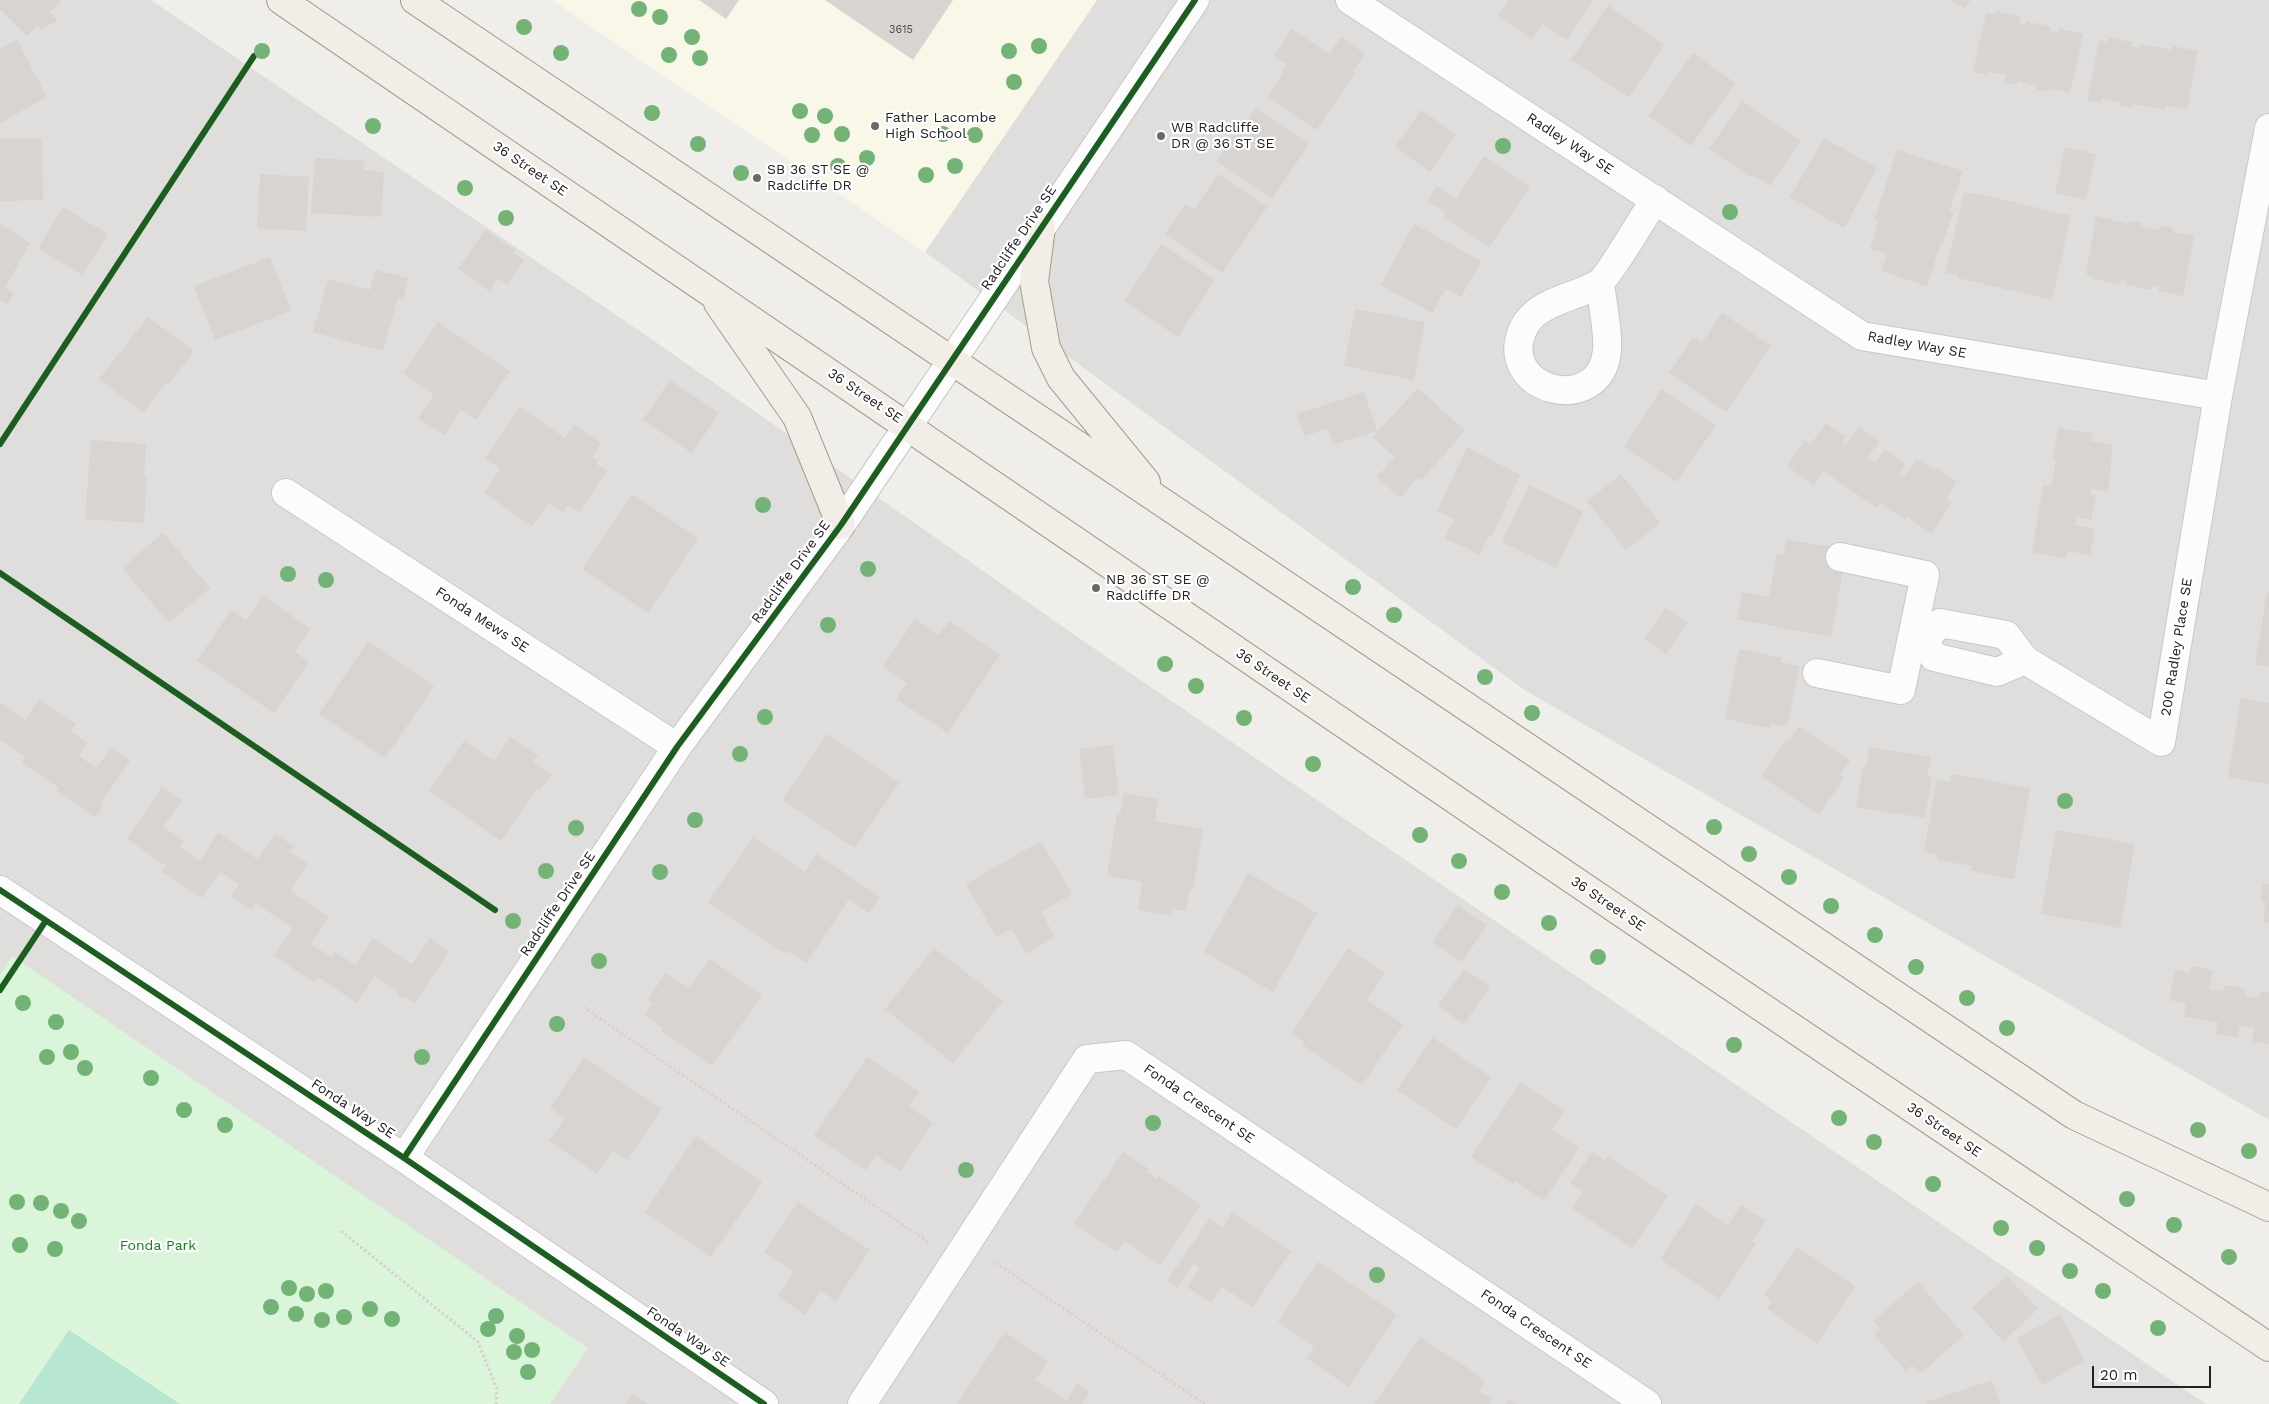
<!DOCTYPE html>
<style>
body{margin:0}
#map{position:relative;width:2269px;height:1404px;overflow:hidden;background:#f0eeeb;font-family:"Work Sans",sans-serif}
canvas{display:block}
.scale{position:absolute;left:2092px;top:1366px;width:119px;height:22px;box-sizing:border-box;border:2px solid #222;border-top:0;padding-left:6px;font-size:15px;line-height:18px;white-space:nowrap;color:#222;-webkit-text-stroke:4px #fff;paint-order:stroke}
</style>
<div id="map">
<canvas width="2269" height="1404"></canvas>
<div class="scale">20 m</div>
</div>
<script>
const ctx = document.querySelector('canvas').getContext('2d');
ctx.lineJoin = 'round';
function fill(path, color) { ctx.fillStyle = color; ctx.fill(path, 'evenodd'); }
function trace(path, color, width, dash) { ctx.strokeStyle = color; ctx.lineWidth = width; ctx.lineCap = dash ? 'butt' : 'round'; ctx.setLineDash(dash || []); ctx.stroke(path); }
function drawText(font, color, halo, rows, align = 'center') {
  ctx.font = font + ' "Work Sans",sans-serif'; ctx.lineWidth = 4.5; ctx.setLineDash([]); ctx.textBaseline = 'middle'; ctx.strokeStyle = halo; ctx.fillStyle = color; for (const [text, x, y, turn = 0] of rows) {
    ctx.save(); ctx.translate(x, y); ctx.rotate((+turn || 0) * Math.PI / 180); ctx.textAlign = isNaN(turn) ? turn : align; if (halo) ctx.strokeText(text, 0, 0); ctx.fillText(text, 0, 0); ctx.restore();
  }
}
fill(new Path2D(`
 M0,0H151L647,336L1092,647L2206,1404H0Z
 M1097,0H2269V1120L1523,689L925,252Z`), '#dfdedc');
fill(new Path2D(`
 M552,0H1097L925,252Z`), '#f8f7e8');
fill(new Path2D(`
 M12,956L588,1348L550,1404H0V975Z`), '#daf5da');
fill(new Path2D(`
 M69,1330L180,1404H19Z`), '#b7e6d2');
fill(new Path2D(`
 M0,0H59L61,2L50,12L58,20L41,30L37,26L27,36L0,9Z
 M699,0H739L726,19Z
 M825,0H953L913,60Z
 M1509,0H1593L1567,40L1543,24L1532,39L1498,16Z
 M1951,0H1970L1965,8Z
 M1608,5L1664,45L1629,97L1571,60Z
 M1995,11L2020,16L2019,23L2026,25V21L2051,27L2050,31L2058,32V28L2083,34L2070,93L2049,88L2048,92L2036,89L2037,86L2018,81L2017,85L2004,82L2006,75L1987,71L1986,75L1973,72L1986,13L1995,14Z
 M1292,29L1329,54L1341,37L1365,54L1352,72L1355,74L1316,130L1268,97L1283,73L1281,72L1286,64L1274,56Z
 M2108,38L2133,42L2132,46L2139,48L2140,44L2172,50L2173,46L2198,51L2187,110L2166,106L2165,110L2133,104L2132,108L2120,106L2121,102L2102,98L2101,103L2087,100L2099,40L2107,42Z
 M17,40L47,97L0,123V49Z
 M1693,53L1735,83L1691,146L1648,116Z
 M1742,101L1801,141L1770,186L1754,175L1752,178L1709,149Z
 M1256,108L1309,144L1272,199L1217,161L1243,122L1246,123Z
 M1421,110L1456,134L1430,172L1395,147Z
 M42,138L43,200L0,201V139Z
 M1824,138L1877,168L1844,228L1790,197Z
 M2065,147L2096,154L2086,200L2055,193Z
 M1897,150L1963,171L1949,212L1953,213L1943,243L1941,242L1927,286L1881,271L1887,254L1870,249L1878,222L1874,221Z
 M1484,156L1530,187L1489,247L1444,217L1446,213L1427,201L1437,186L1456,199Z
 M315,158L364,161L363,170L384,172L381,217L311,213Z
 M260,174L309,177L306,231L257,228Z
 M1218,174L1267,207L1222,273L1165,234L1185,204L1194,210Z
 M1964,193L1980,194L2071,216L2052,300L1958,278V275L1945,272Z
 M63,207L108,234L82,275L38,248Z
 M2096,216L2128,224L2129,221L2141,223L2140,226L2160,230L2161,226L2173,228V232L2194,236L2183,296L2158,291L2159,287L2152,286L2151,290L2126,285V281L2121,280L2120,284L2092,279L2093,276L2086,274Z
 M0,224L30,243L5,288L14,294L7,304L0,300Z
 M1414,224L1481,261L1461,297L1446,289L1432,313L1381,285Z
 M485,230L515,250L513,253L524,260L507,285L498,278L489,291L458,269Z
 M1162,244L1215,280L1178,337L1124,301Z
 M270,257L291,311L215,340L194,286Z
 M375,270L408,278L403,299L398,297L383,351L313,332L328,279L370,290Z
 M1355,309L1425,322L1414,380L1344,366Z
 M1722,313L1771,346L1726,412L1669,373L1693,337L1702,343Z
 M148,317L194,351L169,384L167,382L143,413L99,379Z
 M438,322L510,371L476,420L461,410L444,435L418,418L434,395L403,373Z
 M670,380L719,413L692,453L643,420Z
 M1418,388L1465,431L1421,480L1418,478L1400,498L1377,477L1395,457L1373,437Z
 M1661,389L1716,426L1676,482L1624,447Z
 M1364,392L1377,431L1333,445L1328,429L1304,436L1297,414Z
 M520,407L565,438L574,425L601,443L592,457L598,461L596,464L607,471L579,512L568,505L563,512L549,502L532,526L484,493L500,469L485,458Z
 M1826,423L1846,437L1842,443L1846,446L1859,427L1879,442L1867,458L1875,463L1885,449L1906,464L1899,474L1904,477L1917,459L1934,470L1936,467L1957,482L1946,499L1952,503L1931,534L1907,516L1905,520L1880,503L1877,508L1823,471L1814,485L1787,466L1805,440L1811,444Z
 M2058,428L2093,433L2091,441L2113,445L2108,491L2091,489L2090,494L2096,495L2091,520L2076,517L2075,525L2095,529L2090,555L2067,551L2066,558L2032,552L2043,485L2051,487L2056,460H2053Z
 M91,440L146,444L144,476H147L144,523L85,519Z
 M1467,447L1520,475L1491,537L1488,536L1480,555L1445,538L1454,519L1437,511Z
 M1621,474L1660,523L1626,550L1587,501Z
 M1529,485L1583,511L1556,568L1502,542Z
 M632,494L698,538L648,613L582,569Z
 M163,533L210,588L169,623L122,568Z
 M1786,539L1836,548L1844,565L1831,637L1737,619L1742,592L1769,597L1777,553L1784,555Z
 M2267,593H2269V667L2255,664Z
 M263,596L311,629L295,652L309,662L274,713L197,661L231,610L246,620Z
 M1666,608L1688,622L1666,654L1644,639Z
 M915,619L939,635L949,621L1000,655L948,733L896,699L907,683L883,667Z
 M368,641L434,686L385,758L319,714Z
 M1739,649L1782,658L1781,662L1800,666L1787,726L1771,723L1770,728L1725,719Z
 M2241,698L2269,703V784L2228,777Z
 M39,699L76,724L71,731L87,743L79,756L96,768L111,748L130,761L100,804L103,806L95,817L57,791L59,788L22,763L25,757L0,740V702L25,720Z
 M1799,726L1850,761L1840,775L1844,778L1819,815L1761,776L1786,739L1789,741Z
 M827,734L899,783L855,848L782,800Z
 M510,737L538,756L533,762L552,774L539,791L537,789L501,841L429,791L464,741L494,761Z
 M1113,745L1119,795L1085,799L1079,749Z
 M1869,747L1931,757L1927,776L1932,777L1925,818L1856,807L1863,766L1866,767Z
 M1951,774L2030,788L2014,879L1971,871L1972,866L1937,860V854L1924,851L1937,779L1950,782Z
 M162,787L182,800L163,827L184,841L180,847L200,861L218,833L257,859L275,834L294,846L290,852L308,864L290,891L329,917L311,944L331,957L335,952L355,965L373,938L412,964L430,938L449,951L415,1003L407,997L403,998L397,994V991L375,976L357,1003L318,977L315,983L274,956L293,928L255,903L251,910L231,896L239,884L220,872L202,898L162,872L166,866L127,839Z
 M1124,793L1158,799L1155,821L1203,829L1193,891L1190,890L1185,911L1172,909L1170,915L1138,910L1142,882L1107,876L1117,814L1120,815Z
 M2056,830L2135,844L2120,928L2041,914Z
 M753,837L805,872L817,854L880,897L869,913L849,899L806,963L787,950L785,954L708,902Z
 M1041,841L1072,894L1041,912L1055,937L1026,954L1012,929L996,937L966,884Z
 M1248,873L1317,913L1273,992L1204,952Z
 M2263,883L2269,884V923L2263,922L2266,902L2261,901Z
 M1458,905L1487,925L1462,962L1433,942Z
 M934,948L1003,1001L953,1063L885,1009Z
 M1348,948L1385,973L1367,1000L1403,1024L1362,1085L1303,1045L1304,1042L1291,1033Z
 M710,959L762,995L712,1066L661,1031L663,1028L645,1015L653,1003L648,999L666,973L689,988Z
 M2191,966L2213,970L2209,989L2224,992L2225,985L2246,989L2245,996L2259,998L2260,991L2269,992V1044L2252,1041L2254,1028L2240,1025L2237,1038L2216,1034L2218,1022L2184,1017L2186,1003L2169,1000L2175,970L2190,973Z
 M1464,969L1490,986L1464,1024L1438,1006Z
 M1432,1037L1491,1077L1456,1129L1397,1090Z
 M584,1057L662,1109L627,1160L613,1151L597,1174L549,1141L565,1118L550,1108Z
 M867,1057L919,1092L909,1107L933,1123L900,1171L876,1155L866,1170L814,1135Z
 M1521,1082L1565,1111L1552,1130L1579,1148L1544,1200L1515,1181L1513,1184L1471,1157Z
 M696,1136L762,1182L711,1257L645,1212Z
 M1123,1152L1149,1169L1147,1172L1157,1179L1159,1176L1201,1205L1160,1265L1125,1241L1117,1252L1074,1224Z
 M1592,1152L1605,1160L1608,1156L1668,1196L1632,1248L1572,1208L1583,1192L1571,1183Z
 M798,1202L870,1250L836,1301L821,1291L805,1315L778,1296L794,1272L764,1252Z
 M1696,1204L1728,1225L1741,1205L1766,1221L1752,1241L1756,1244L1720,1299L1660,1259Z
 M1232,1212L1291,1251L1253,1307L1222,1287L1211,1303L1187,1287L1200,1268L1193,1264L1177,1288L1167,1281L1209,1219L1223,1227Z
 M1797,1247L1855,1286L1817,1344L1767,1308L1772,1301L1764,1295Z
 M1318,1262L1397,1315L1349,1387L1306,1358L1314,1346L1278,1322Z
 M2007,1276L2038,1309L2003,1341L1972,1308Z
 M1918,1282L1964,1335L1920,1374L1912,1365L1906,1371L1874,1335L1881,1329L1873,1321Z
 M2060,1315L2085,1361L2042,1385L2017,1338Z
 M1005,1332L1048,1361L1035,1380L1066,1401L1078,1383L1090,1392L1082,1404H957Z
 M1420,1337L1480,1376L1479,1378L1485,1382L1479,1391L1492,1399L1489,1404H1374Z
 M1992,1380L2000,1404H1927V1402Z
 M633,1394L648,1404H626Z
 M1509,1399L1517,1404H1505Z`), '#d7d4d2');
const minor = new Path2D(`
 M1350,0L1862,336L2218,396
 M1600,283C1602,302 1609,333 1607,351C1600,419 1493,390 1524,327C1537,301 1575,298 1598,284C1607,279 1646,213 1655,199
 M286,493L677,747
 M1912,638L1924,641L1934,657L1997,672L2025,660
 M1924,641L1940,623L2006,635L2025,660L2161,742L2218,396L2269,128
 M1817,673L1901,690L1925,575L1840,557
 M0,890L404,1158L764,1404
 M404,1158L677,747L841,525L1195,0
 M862,1404L1087,1059L1126,1055L1647,1404`);
const major = new Path2D(`
 M281,0C664,259 1045,521 1428,781C1707,972 1988,1159 2269,1347
 M415,0L2074,1115L2269,1207
 M1041,227L1034,281L1046,348L1061,378L1146,482
 M718,303L797,417L841,525`);
trace(minor, '#c9c8c7', 30);
trace(major, '#a79c86', 30);
trace(new Path2D(`
 M0,444L254,56
 M0,573L495,910
 M0,990L27,949
 M583,1007L928,1242
 M341,1231L478,1342L497,1389L496,1404
 M996,1263L1205,1404`), '#dccecd', 3, [2.5, 2.5]);
trace(minor, '#fdfcfc', 28);
trace(major, '#f3ede7', 28);
trace(new Path2D(`
 M0,444L254,56
 M0,573L495,910
 M0,890L404,1158L764,1404
 M0,990L45,922
 M404,1158L677,747L841,525L1195,0`), '#1b5e20', 6);
ctx.fillStyle = '#73b476';
for (const [x, y] of [
 [639,9],
 [660,17],
 [524,27],
 [692,37],
 [1039,46],
 [262,51],
 [1009,51],
 [561,53],
 [669,55],
 [700,58],
 [1014,82],
 [800,111],
 [652,113],
 [825,116],
 [373,126],
 [842,134],
 [943,134],
 [812,135],
 [975,135],
 [698,144],
 [1503,146],
 [867,158],
 [838,166],
 [955,166],
 [741,173],
 [926,175],
 [465,188],
 [1730,212],
 [506,218],
 [763,505],
 [868,569],
 [288,574],
 [326,580],
 [1353,587],
 [1394,615],
 [828,625],
 [1165,664],
 [1485,677],
 [1196,686],
 [1532,713],
 [765,717],
 [1244,718],
 [740,754],
 [1313,764],
 [2065,801],
 [695,820],
 [1714,827],
 [576,828],
 [1420,835],
 [1749,854],
 [1459,861],
 [546,871],
 [660,872],
 [1789,877],
 [1502,892],
 [1831,906],
 [513,921],
 [1549,923],
 [1875,935],
 [1598,957],
 [599,961],
 [1916,967],
 [1967,998],
 [23,1003],
 [56,1022],
 [557,1024],
 [2007,1028],
 [1734,1045],
 [71,1052],
 [47,1057],
 [422,1057],
 [85,1068],
 [151,1078],
 [184,1110],
 [1839,1118],
 [1153,1123],
 [225,1125],
 [2198,1130],
 [1874,1142],
 [2249,1151],
 [966,1170],
 [1933,1184],
 [2127,1199],
 [17,1202],
 [41,1203],
 [61,1211],
 [79,1221],
 [2174,1225],
 [2001,1228],
 [20,1245],
 [2037,1248],
 [55,1249],
 [2229,1257],
 [2070,1271],
 [1377,1275],
 [289,1288],
 [326,1291],
 [2103,1291],
 [307,1294],
 [271,1307],
 [370,1309],
 [296,1314],
 [496,1316],
 [344,1317],
 [392,1319],
 [322,1320],
 [2158,1328],
 [488,1329],
 [517,1336],
 [532,1350],
 [514,1352],
 [528,1372]
]) { ctx.beginPath(); ctx.arc(x, y, 8, 0, 2 * Math.PI); ctx.fill(); }
for (const [x, y, r, color] of [
 [875,126,5,"#6a6968"],
 [1161,136,5,"#6a6968"],
 [757,178,5,"#6a6968"],
 [1096,588,5,"#6a6968"]
]) { const dot = new Path2D(); dot.arc(x, y, r, 0, 2 * Math.PI); ctx.fillStyle = color; ctx.fill(dot); trace(dot, '#fff', 2); }
drawText('11px', '#4f4e4e', null, [
 ["3615",901,30]
]);
drawText('14px', '#222', '#fff', [
 ["Father Lacombe",885,118],
 ["High School",885,134],
 ["WB Radcliffe",1171,128],
 ["DR @ 36 ST SE",1171,144],
 ["SB 36 ST SE @",767,170],
 ["Radcliffe DR",767,186],
 ["NB 36 ST SE @",1106,580],
 ["Radcliffe DR",1106,596]
], 'left');
drawText('14px', '#222', '#fff', [
 ["Radley Way SE",1570,144,33],
 ["36 Street SE",530,169,34],
 ["Radcliffe Drive SE",1019,238,-56],
 ["Radley Way SE",1917,345,10],
 ["36 Street SE",865,396,34],
 ["Radcliffe Drive SE",791,572,-54],
 ["Fonda Mews SE",482,620,33],
 ["200 Radley Place SE",2177,647,-81],
 ["36 Street SE",1273,676,34],
 ["Radcliffe Drive SE",558,904,-56],
 ["36 Street SE",1608,904,34],
 ["Fonda Crescent SE",1199,1104,34],
 ["Fonda Way SE",353,1109,33],
 ["36 Street SE",1944,1130,34],
 ["Fonda Crescent SE",1536,1329,34],
 ["Fonda Way SE",688,1337,34]
]);
drawText('14px', '#0c8416', '#fff', [
 ["Fonda Park",158,1246]
]);
</script>
